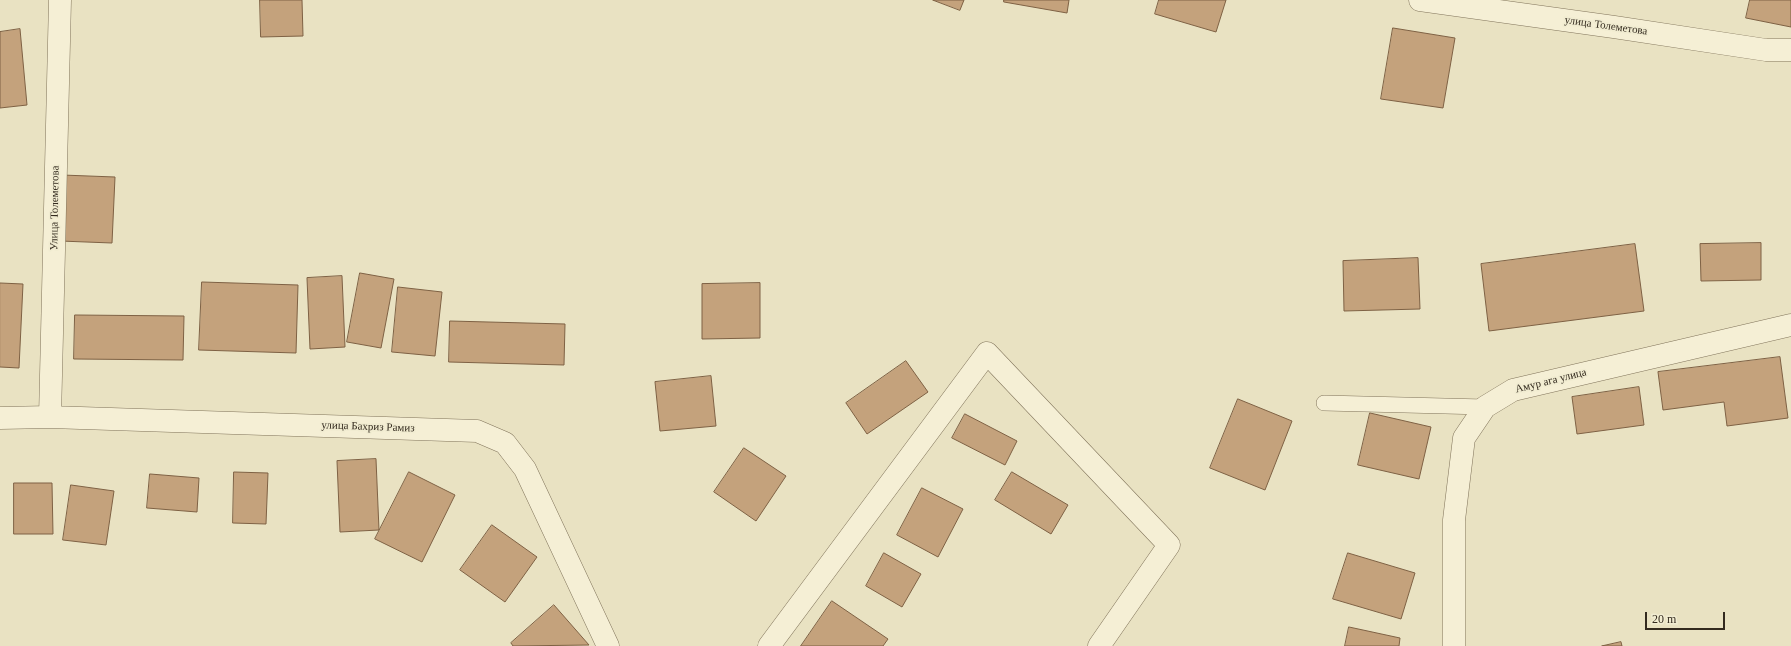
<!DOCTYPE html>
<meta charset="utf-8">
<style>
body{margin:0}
#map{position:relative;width:1791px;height:646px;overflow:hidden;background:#e9e2c2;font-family:"Times New Roman",serif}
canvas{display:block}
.scale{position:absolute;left:1645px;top:612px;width:80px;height:18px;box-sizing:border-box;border:2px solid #332a1e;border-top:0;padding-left:5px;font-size:12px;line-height:14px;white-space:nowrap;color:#332a1e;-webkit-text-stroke:3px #f1ecd1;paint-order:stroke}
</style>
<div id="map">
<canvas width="1791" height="646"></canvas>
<div class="scale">20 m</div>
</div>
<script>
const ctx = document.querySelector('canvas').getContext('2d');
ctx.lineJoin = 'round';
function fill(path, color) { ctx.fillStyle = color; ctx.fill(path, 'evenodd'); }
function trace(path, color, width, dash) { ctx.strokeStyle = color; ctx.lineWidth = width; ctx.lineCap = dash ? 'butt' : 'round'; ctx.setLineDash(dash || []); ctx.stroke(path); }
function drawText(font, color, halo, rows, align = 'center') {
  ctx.font = font + ' "Times New Roman",serif'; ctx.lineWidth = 3.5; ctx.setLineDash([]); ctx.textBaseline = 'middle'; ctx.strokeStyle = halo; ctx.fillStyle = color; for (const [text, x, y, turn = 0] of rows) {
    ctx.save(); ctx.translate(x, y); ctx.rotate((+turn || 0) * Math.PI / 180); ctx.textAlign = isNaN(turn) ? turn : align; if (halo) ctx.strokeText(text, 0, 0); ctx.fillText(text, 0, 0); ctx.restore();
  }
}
const building = new Path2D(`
 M260,0H302L303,36L261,37Z
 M933,0H964L960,10Z
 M1004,0H1069L1067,13L1004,2Z
 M1159,0H1226L1216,32L1155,14Z
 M1750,0H1791V27L1746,18Z
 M1393,28L1455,38L1443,108L1381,99Z
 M20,29L27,105L0,108V32Z
 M62,175L115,177L112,243L60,241Z
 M1761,243V280L1701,281L1700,244Z
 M1635,244L1644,311L1489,331L1481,264Z
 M1418,258L1420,309L1344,311L1343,261Z
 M360,273L394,279L381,348L347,342Z
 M342,276L345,347L310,349L307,278Z
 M202,282L298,285L296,353L199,350Z
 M0,283L23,284L19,368L0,367Z
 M760,283V338L702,339V284Z
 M398,287L442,292L435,356L392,352Z
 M75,315L184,316L183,360L74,359Z
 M450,321L565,324L564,365L449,362Z
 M1780,357L1788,418L1727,426L1724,402L1663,410L1658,372Z
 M906,361L928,392L867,434L846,403Z
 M711,376L716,426L660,431L655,382Z
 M1639,387L1644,425L1577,434L1572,397Z
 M1238,399L1292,421L1265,490L1210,468Z
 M1370,413L1431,427L1419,479L1358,465Z
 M965,414L1017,441L1005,465L952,438Z
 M744,448L786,476L756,521L714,492Z
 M376,459L379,530L340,532L337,461Z
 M234,472L268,473L266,524L233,523Z
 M409,472L455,495L422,562L375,539Z
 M1012,472L1068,505L1051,534L995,500Z
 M150,474L199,478L197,512L147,508Z
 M14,483H52L53,534H14Z
 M71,485L114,491L106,545L63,540Z
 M922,488L963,509L938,557L897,535Z
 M492,525L537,557L505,602L460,570Z
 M884,553L921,574L902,607L866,586Z
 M1348,553L1415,573L1401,619L1333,599Z
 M832,601L888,639L883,646H801Z
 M554,605L589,645L513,646L511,643Z
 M1349,627L1400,638L1399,646H1345Z
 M1621,642L1622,646H1602Z`);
fill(building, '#c4a27c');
trace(building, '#7e6144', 1);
const service = new Path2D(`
 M1324,403L1485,407`);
const minor = new Path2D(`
 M1420,0L1614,27L1766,50H1791
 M50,417L60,0
 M0,418L50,417L477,431L505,443L525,469L608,646
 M769,646L987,353L1169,545L1099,646
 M1454,646V520L1464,438L1485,407L1513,390L1791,325`);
trace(service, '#81745b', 16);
trace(minor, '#81745b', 23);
trace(service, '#f5efd5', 15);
trace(minor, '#f5efd5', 22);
drawText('11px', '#332a1e', '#f1ecd1', [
 ["улица Толеметова",1606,26,8],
 ["Улица Толеметова",55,208,-89],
 ["Амур ага улица",1551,381,-14],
 ["улица Бахриз Рамиз",368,427,2]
]);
</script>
